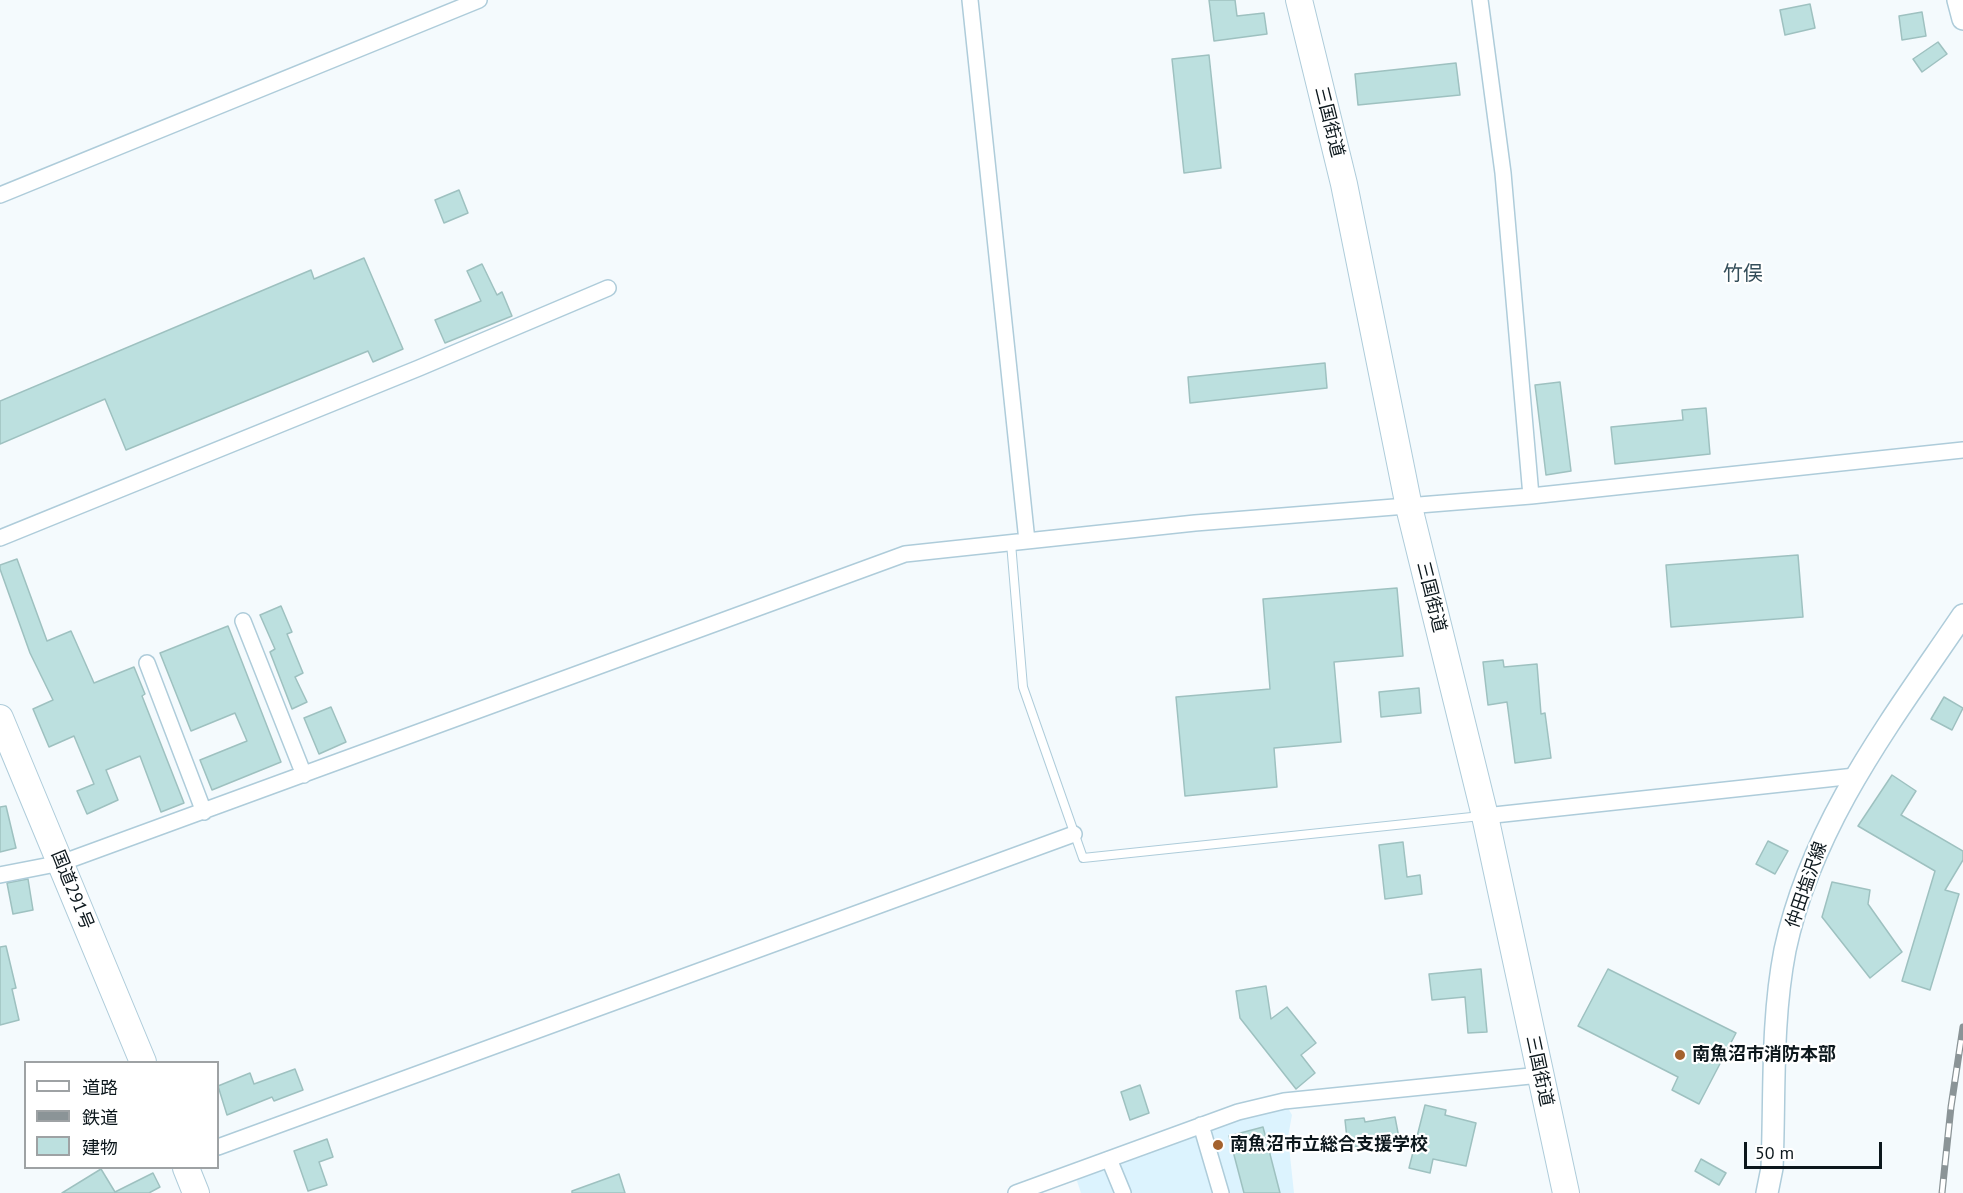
<!DOCTYPE html>
<meta charset="utf-8">
<style>
body{margin:0}
#map{position:relative;width:1963px;height:1193px;overflow:hidden;background:#f4fafd;font-family:"PT Sans","Noto Sans JP",sans-serif}
canvas{display:block}
.legend{position:absolute;left:24px;top:1061px;width:195px;height:108px;box-sizing:border-box;background:#fff;border:2px solid #9ea2a4;margin:0;padding:8px 10px;list-style:none;font-size:18px;color:#0c171c}
.legend li{display:flex;align-items:center;gap:12px;height:30px}
.legend b{width:30px;border:2px solid #9ea2a4}
.scale{position:absolute;left:1744px;top:1142px;width:138px;height:27px;box-sizing:border-box;border:3px solid #0c171c;border-top:0;padding-left:8px;font-size:18px;line-height:21px;white-space:nowrap;color:#0c171c;-webkit-text-stroke:4px #fff;paint-order:stroke}
</style>
<div id="map">
<canvas width="1963" height="1193"></canvas>
<ul class="legend">
<li><b style="height:8px;background:#fff"></b>道路</li>
<li><b style="height:8px;background:#8b9497"></b>鉄道</li>
<li><b style="height:16px;background:#bce0df"></b>建物</li>
</ul>
<div class="scale">50 m</div>
</div>
<script>
const ctx = document.querySelector('canvas').getContext('2d');
ctx.lineJoin = 'round';
function fill(path, color) { ctx.fillStyle = color; ctx.fill(path, 'evenodd'); }
function trace(path, color, width, dash) { ctx.strokeStyle = color; ctx.lineWidth = width; ctx.lineCap = dash ? 'butt' : 'round'; ctx.setLineDash(dash || []); ctx.stroke(path); }
function drawText(font, color, halo, rows, align = 'center') {
  ctx.font = font + ' "PT Sans","Noto Sans JP",sans-serif'; ctx.lineWidth = 4.5; ctx.setLineDash([]); ctx.textBaseline = 'middle'; ctx.strokeStyle = halo; ctx.fillStyle = color; for (const [text, x, y, turn = 0] of rows) {
    ctx.save(); ctx.translate(x, y); ctx.rotate((+turn || 0) * Math.PI / 180); ctx.textAlign = isNaN(turn) ? turn : align; if (halo) ctx.strokeText(text, 0, 0); ctx.fillText(text, 0, 0); ctx.restore();
  }
}
fill(new Path2D(`
 M1284,1101L1292,1115L1288,1137L1294,1193H1081L1074,1172Z`), '#dcf3fe');
const building = new Path2D(`
 M1209,0H1235L1237,16L1264,13L1267,34L1214,41Z
 M1810,4L1815,28L1785,35L1780,10Z
 M1922,12L1926,36L1902,40L1899,16Z
 M1938,42L1947,54L1922,72L1913,59Z
 M1209,55L1221,168L1184,173L1172,59Z
 M1456,63L1460,95L1358,105L1355,74Z
 M459,190L468,213L444,223L435,200Z
 M364,258L403,349L373,362L368,351L126,450L105,399L0,444V401L311,270L314,279Z
 M482,264L497,295L502,292L512,316L445,343L435,320L481,301L467,271Z
 M1325,363L1327,388L1190,403L1188,377Z
 M1560,382L1571,471L1546,475L1535,385Z
 M1706,408L1710,454L1615,464L1611,427L1683,420L1682,410Z
 M1798,555L1803,617L1671,627L1666,565Z
 M17,559L47,641L71,631L94,683L134,667L145,694L142,696L184,803L161,812L140,756L106,770L118,800L87,814L77,791L94,784L74,736L49,747L33,709L53,700L30,653L0,569V565Z
 M1397,588L1403,656L1334,662L1341,742L1274,748L1277,787L1185,796L1176,697L1270,689L1263,599Z
 M281,606L292,632L287,634L303,673L295,677L307,702L292,709L270,652L275,649L260,615Z
 M228,626L281,762L212,790L200,760L247,741L235,713L191,731L160,653Z
 M1503,660L1504,667L1537,664L1541,714L1545,713L1551,758L1515,763L1507,702L1488,705L1483,662Z
 M1419,688L1421,713L1381,717L1379,692Z
 M1944,697L1963,708L1952,730L1931,719Z
 M331,707L346,742L319,754L304,718Z
 M1892,775L1916,791L1901,815L1963,851V860L1945,890L1959,894L1930,990L1902,981L1935,871L1858,826Z
 M6,806L16,848L0,852V807Z
 M1768,841L1788,851L1775,874L1756,864Z
 M1403,842L1407,877L1420,875L1422,894L1385,899L1379,845Z
 M28,879L33,910L13,914L7,883Z
 M1832,882L1870,890L1868,904L1902,952L1870,978L1822,917Z
 M6,946L16,988L12,989L19,1020L0,1025V947Z
 M1481,969L1487,1032L1468,1033L1465,997L1432,1000L1429,974Z
 M1608,969L1736,1033L1699,1104L1672,1090L1678,1077L1578,1026Z
 M1266,986L1271,1019L1287,1007L1316,1043L1301,1055L1315,1073L1296,1089L1240,1018L1236,991Z
 M295,1069L303,1090L274,1101L272,1097L227,1115L218,1086L250,1073L254,1084Z
 M1140,1085L1149,1113L1130,1120L1121,1092Z
 M1425,1105L1446,1110L1445,1115L1476,1123L1466,1166L1433,1159L1430,1173L1409,1168Z
 M1395,1117L1399,1138L1348,1148L1345,1120L1364,1118L1365,1122Z
 M1263,1127L1280,1193H1244L1229,1136Z
 M327,1139L333,1157L319,1162L327,1185L308,1191L294,1151Z
 M1701,1159L1726,1173L1719,1185L1695,1171Z
 M101,1169L115,1192L153,1173L160,1187L149,1193H62Z
 M619,1174L625,1193H572V1191Z`);
fill(building, '#bce0df');
trace(building, '#9ec1c0', 1.5);
const service = new Path2D(`
 M1011,543L1023,687L1083,858L1481,816`);
const minor = new Path2D(`
 M970,0L1027,541
 M1480,0L1503,173L1531,496
 M0,195L479,0
 M0,538L419,368L608,288
 M243,621L304,775
 M147,663L204,812
 M1485,816L1855,776
 M0,875L61,863L905,554L1195,523L1531,496L1963,450
 M1201,1125L1221,1193
 M218,1147L1074,834
 M1109,1159L1123,1193
 M1016,1193L1238,1112L1284,1101L1540,1075`);
const secondary = new Path2D(`
 M1958,0L1963,19
 M1767,1193L1772,1168C1775,1096 1771,1022 1785,950C1812,823 1891,721 1963,615`);
const trunk = new Path2D(`
 M1299,0L1344,184L1409,507L1485,816L1566,1193
 M0,718L143,1062
 M186,1168L196,1193`);
trace(service, '#aeccda', 10);
trace(minor, '#aeccda', 18);
trace(secondary, '#aeccda', 24);
trace(trunk, '#aeccda', 28);
trace(service, '#fff', 8);
trace(minor, '#fff', 15);
trace(secondary, '#fff', 21);
trace(trunk, '#fff', 26);
const rail = new Path2D(`
 M1942,1193L1951,1107L1963,1027`);
trace(rail, '#8b9497', 7);
trace(rail, '#fff', 4.5, [14]);
for (const [x, y, r, color] of [
 [1680,1055,6,"#a4622e"],
 [1218,1145,6,"#a4622e"]
]) { const dot = new Path2D(); dot.arc(x, y, r, 0, 2 * Math.PI); ctx.fillStyle = color; ctx.fill(dot); trace(dot, '#fff', 2); }
drawText('18px', '#0c171c', '#fff', [
 ["三国街道",1329,122,76],
 ["三国街道",1431,597,76],
 ["仲田塩沢線",1807,885,-71],
 ["国道291号",72,890,68],
 ["三国街道",1539,1071,78]
]);
drawText('bold 18px', '#0c171c', '#fff', [
 ["南魚沼市消防本部",1692,1055],
 ["南魚沼市立総合支援学校",1230,1145]
], 'left');
drawText('20px', '#344e5a', '#fff', [
 ["竹俣",1743,274]
]);
</script>
